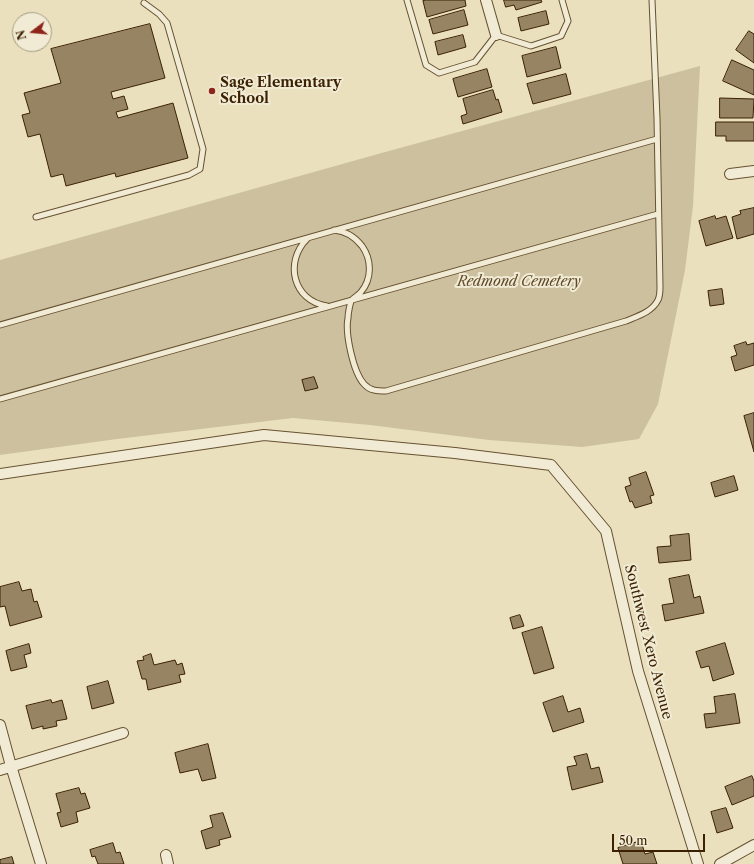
<!DOCTYPE html>
<style>
body{margin:0}
#map{position:relative;width:754px;height:864px;overflow:hidden;background:#eae0be;font-family:"Libre Caslon Text",serif}
canvas{display:block}
.north{position:absolute;left:12px;top:12px;width:40px;height:40px;box-sizing:border-box;background:#f1ebd5;border:1px solid #a89a80;border-radius:50%;rotate:254deg;font-size:11px;font-weight:700;line-height:16px;text-align:center;color:#3b2101}
.north::after{content:'';display:block;margin:auto;width:14px;height:18px;background:#8f2418;clip-path:polygon(50% 0,100% 100%,50% 72%,0 100%)}
.scale{position:absolute;left:612px;top:834px;width:93px;height:18px;box-sizing:border-box;border:2px solid #3b2101;border-top:0;padding-left:5px;font-size:12px;line-height:14px;white-space:nowrap;color:#3b2101;-webkit-text-stroke:3px #f1ebd5;paint-order:stroke}
</style>
<div id="map">
<canvas width="754" height="864"></canvas>
<div class="north">N</div>
<div class="scale">50 m</div>
</div>
<script>
const ctx = document.querySelector('canvas').getContext('2d');
ctx.lineJoin = 'round';
function fill(path, color) { ctx.fillStyle = color; ctx.fill(path, 'evenodd'); }
function trace(path, color, width, dash) { ctx.strokeStyle = color; ctx.lineWidth = width; ctx.lineCap = dash ? 'butt' : 'round'; ctx.setLineDash(dash || []); ctx.stroke(path); }
function drawText(font, color, halo, rows, align = 'center') {
  ctx.font = font + ' "Libre Caslon Text",serif'; ctx.lineWidth = 4; ctx.setLineDash([]); ctx.textBaseline = 'middle'; ctx.strokeStyle = halo; ctx.fillStyle = color; for (const [text, x, y, turn = 0] of rows) {
    ctx.save(); ctx.translate(x, y); ctx.rotate((+turn || 0) * Math.PI / 180); ctx.textAlign = isNaN(turn) ? turn : align; if (halo) ctx.strokeText(text, 0, 0); ctx.fillText(text, 0, 0); ctx.restore();
  }
}
fill(new Path2D(`
 M700,66L693,206L685,270L658,404L639,439L582,447L489,440L370,425L293,418L117,439L0,455V260L378,154Z`), '#ccc09e');
const building = new Path2D(`
 M427,0H465L466,6L427,17L423,1Z
 M504,0H541L542,2L516,10L514,5L506,7Z
 M464,10L468,25L433,34L429,20Z
 M546,11L549,24L521,31L518,18Z
 M150,24L165,78L111,92L113,99L124,96L128,109L116,112L118,118L173,103L188,158L116,177L115,173L66,186L63,174L51,177L40,134L28,137L22,115L30,113L24,93L61,83L51,49Z
 M749,31L754,34V63L736,50Z
 M463,35L466,47L438,55L435,42Z
 M556,47L561,68L527,77L522,56Z
 M732,60L754,70V95L723,81Z
 M487,69L492,87L458,97L453,79Z
 M566,74L571,94L533,104L527,84Z
 M493,90L496,100L498,99L502,112L463,124L461,116L467,114L463,99Z
 M720,98L754,99L753,118H720Z
 M716,122H754V141H726V136H716Z
 M754,208V234L737,239L732,217L741,214L740,211Z
 M715,216L716,219L726,216L733,238L706,246L699,221Z
 M722,289L724,304L710,306L708,291Z
 M746,342L747,345L754,343V365L735,371L731,357L737,355L734,346Z
 M314,377L318,388L305,391L302,380Z
 M754,413V452L744,416Z
 M646,472L654,495L650,496L652,503L635,508L632,501L630,502L625,487L631,485L629,478Z
 M734,476L738,490L715,497L711,483Z
 M689,534L691,560L659,563L657,547L671,546L670,536Z
 M689,575L694,598L700,596L704,613L665,621L662,605L674,603L669,579Z
 M19,582L22,591L31,589L34,602L37,601L42,617L10,626L5,606L0,607V587Z
 M520,615L524,626L513,629L510,618Z
 M542,627L554,668L534,674L522,633Z
 M725,643L734,674L713,681L709,666L701,668L696,652Z
 M29,644L31,653L24,655L27,667L11,671L6,651Z
 M151,654L154,665L175,660L177,665L182,663L185,674L179,675L181,682L148,690L146,679H142L137,661L144,660L143,657Z
 M108,681L114,703L92,709L87,687Z
 M735,694L740,723L706,728L704,714L716,713L714,697Z
 M563,696L568,712L580,708L584,722L553,732L543,703Z
 M51,700L52,703L62,700L67,719L56,721L57,726L43,729V726L32,729L26,706Z
 M208,744L216,778L202,781L198,769L180,773L175,753Z
 M587,754L591,769L599,767L603,782L572,790L567,767L577,765L574,757Z
 M752,776L754,781V796L732,805L725,787Z
 M79,788L81,794L85,793L90,808L76,812L78,822L61,827L57,813L61,812L56,794Z
 M726,808L733,828L717,833L711,812Z
 M223,813L231,837L219,840L220,845L206,849L201,831L213,827L210,816Z
 M641,841L645,854L653,852L657,864H623L618,848Z
 M113,843L116,853L120,852L124,864H98L95,856L92,857L90,850Z
 M12,857L14,864H0V860Z`);
fill(building, '#968463');
trace(building, '#3b2101', 1);
const service = new Path2D(`
 M407,0L426,65L439,73L475,62L496,35L531,46L561,36L568,21L562,0
 M36,217L189,175L200,169L203,149L167,23L159,14L144,3
 M334,230C345,231 355,237 362,246C372,260 372,279 361,292C359,295 354,297 352,300C350,302 348,314 348,318C345,333 353,372 364,384C370,391 378,391 386,391L626,321C638,316 652,312 658,300C660,296 660,291 660,287L657,118L652,0
 M307,239C284,262 293,301 327,306
 M0,325L657,139
 M0,399L658,214`);
const minor = new Path2D(`
 M486,0L496,35
 M730,174L754,171
 M0,474L264,435L455,453L551,465L606,531L638,671L698,864
 M0,725L11,766L41,864
 M0,770L123,733
 M166,855L168,864
 M720,864L754,845`);
trace(service, '#675130', 7);
trace(minor, '#675130', 12);
trace(service, '#f1ebd5', 5);
trace(minor, '#f1ebd5', 10);
for (const [x, y, r, color] of [
 [212,91,4,"#8f2418"]
]) { const dot = new Path2D(); dot.arc(x, y, r, 0, 2 * Math.PI); ctx.fillStyle = color; ctx.fill(dot); trace(dot, '#f1ebd5', 1.5); }
drawText('bold 14px', '#3b2101', '#f1ebd5', [
 ["Sage Elementary",220,83],
 ["School",220,99]
], 'left');
drawText('italic 14px', '#5f4928', '#f1ebd5', [
 ["Redmond Cemetery",519,282]
]);
drawText('14px', '#3b2101', '#f1ebd5', [
 ["Southwest Xero Avenue",648,642,76]
]);
</script>
